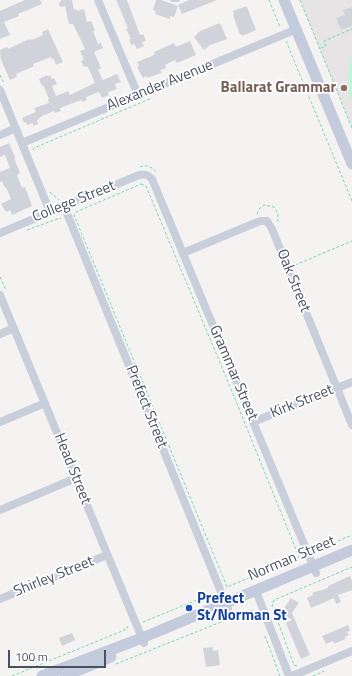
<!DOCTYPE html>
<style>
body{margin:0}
#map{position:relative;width:352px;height:676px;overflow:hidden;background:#f5f3f2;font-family:"Titillium Web",sans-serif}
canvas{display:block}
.scale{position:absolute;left:8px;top:650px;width:98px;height:18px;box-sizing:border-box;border:2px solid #485162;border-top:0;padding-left:5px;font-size:12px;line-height:14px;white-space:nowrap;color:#485162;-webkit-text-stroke:3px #fff;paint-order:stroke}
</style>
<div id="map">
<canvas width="352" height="676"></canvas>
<div class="scale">100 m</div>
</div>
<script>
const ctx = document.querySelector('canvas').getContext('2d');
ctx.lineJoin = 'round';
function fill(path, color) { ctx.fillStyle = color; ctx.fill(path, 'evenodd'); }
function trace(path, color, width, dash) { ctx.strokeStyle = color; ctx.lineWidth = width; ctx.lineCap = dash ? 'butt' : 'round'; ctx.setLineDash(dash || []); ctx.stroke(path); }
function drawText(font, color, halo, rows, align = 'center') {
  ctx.font = font + ' "Titillium Web",sans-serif'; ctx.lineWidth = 3.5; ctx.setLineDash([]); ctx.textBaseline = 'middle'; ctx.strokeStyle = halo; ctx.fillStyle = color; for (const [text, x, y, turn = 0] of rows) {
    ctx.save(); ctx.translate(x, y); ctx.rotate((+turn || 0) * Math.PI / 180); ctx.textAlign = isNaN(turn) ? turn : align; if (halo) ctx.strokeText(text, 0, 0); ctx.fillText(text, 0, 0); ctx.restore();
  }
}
fill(new Path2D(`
 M300,0H352V127L320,49Z`), '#e6e4e4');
fill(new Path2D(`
 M352,55V102C346,87 347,70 352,55Z`), '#bef5dc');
fill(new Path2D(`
 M25,0H40L42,4L18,14L19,16L4,22L10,35L0,39V11Z
 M61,0H72L74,10L76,9L77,11L84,9L87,22L91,21L95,30L93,31L98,44L101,43L103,48L94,52L101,68L98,70L103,80L117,74L121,82L115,84L117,89L108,92L109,95L102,98L99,92L86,97L87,100L82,102L81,100L60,108L61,111L55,113L54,111L42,116L37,120L38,124L33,126V123L27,125L26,122L24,123L22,118L36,112L34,108L49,103L48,100L49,99L43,85L42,86L39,79L47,75L48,77L50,75L52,79L54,78L57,84L52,86L56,96L68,91L70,95L95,83L88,67H87L86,66L84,67L81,61L84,60L80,51L85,49L73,24H69L65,6L60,7L59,2H61Z
 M116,0H127L140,35L143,34L146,41L142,42L144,46L137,49L134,44L131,45L129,39H131L126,29L128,28Z
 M156,0H161L178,6L174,17L170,16V19L155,14L156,11L153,10Z
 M189,0H217L182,14L178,5Z
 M244,7H247L256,30L242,36V34L240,35L233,15L234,14L233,11Z
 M352,7V26L341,30L336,18L345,15L343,10Z
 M220,23L227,39L210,45L204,50L194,37L200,31Z
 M48,29L63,62L56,65L54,59H52L51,57L33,64L34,66L16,74L17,77L10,80L1,60L0,50L7,47L8,49L29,39L30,40L34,39L43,35L42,32Z
 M190,41L196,55L177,63L175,60L165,65L166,68L160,70L162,73L147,78V76L143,78L137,67L139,66L137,62L152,56L155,54L154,52L174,43L176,47Z
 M9,143L15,157L14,158L20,173L17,175L22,188L25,187L32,206L12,215L10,210L6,212L1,204L11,199L6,187L5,188L2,181L0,182V172L10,168L5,155L0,157V147Z
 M350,576L352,581V590L338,595L341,602L336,604L334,598L311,608L307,598L313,595L312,593L328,588V586Z
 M291,598L299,603L292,613L310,655L301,659L286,623L292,620L281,613Z
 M348,625L350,631L347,632L349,635L345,637V639L334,644L333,641L326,644L322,636Z
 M72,633L75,640L62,646L59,638Z
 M213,647V651L218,650L220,665L206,667L203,648Z`), '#d1d3da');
trace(new Path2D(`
 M269,0L280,27
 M300,0L352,128
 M286,41L352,201
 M321,48L326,46L324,41L352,29
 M0,75L4,83
 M33,150L34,148L152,98
 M140,167C147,164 152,167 156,172
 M141,184L146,186L231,389L299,557L227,587L74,215L76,212Z
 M50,192L59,200
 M257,214L259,209L264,205L274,207L278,214V224
 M27,230L60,218L61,219
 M295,265L352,241
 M0,277L6,290
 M315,551L352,535
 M143,622L214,593
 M265,636L280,676
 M116,664L251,610L256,612
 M297,666L294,665L272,606L274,600L352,567
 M12,676L127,629L128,626
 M313,676L324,671`), '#72d7b6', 1, [3, 2]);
trace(new Path2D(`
 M172,0H178`), '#c8cfdb', 4);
trace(new Path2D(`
 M98,0L138,95
 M0,90L50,212
 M0,135L16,128
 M22,143L297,29
 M64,206L228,609
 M0,233L139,175C145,174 147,174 152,179L316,573
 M183,253L260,221H267L272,229L352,425
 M0,295L144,643
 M0,334L14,328
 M0,422L45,403
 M253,422L352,382
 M0,510L76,478
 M256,591L289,676
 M0,599L107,555
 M292,676L352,651`), '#c8cfdb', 8);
trace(new Path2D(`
 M284,0L352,164
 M42,676L142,638L352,550
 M65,676L111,657`), '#c3cbdc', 11);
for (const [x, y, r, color] of [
 [344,88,4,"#8d6e63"],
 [189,608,4,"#1a4fb4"]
]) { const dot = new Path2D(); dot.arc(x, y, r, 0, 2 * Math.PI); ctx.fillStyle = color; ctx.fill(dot); trace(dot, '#fff', 1.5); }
drawText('15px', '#485162', '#fff', [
 ["Alexander Avenue",160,86,-22],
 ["College Street",74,202,-22],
 ["Oak Street",293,281,68],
 ["Grammar Street",233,373,67],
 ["Kirk Street",302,402,-22],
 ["Prefect Street",146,407,68],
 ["Head Street",72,469,68],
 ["Norman Street",292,559,-23],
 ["Shirley Street",54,577,-22]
]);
drawText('bold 15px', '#785e54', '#fff', [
 ["Ballarat Grammar",336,88]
], 'right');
drawText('bold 15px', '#164399', '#fff', [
 ["Prefect",197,599],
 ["St/Norman St",197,616]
], 'left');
</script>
